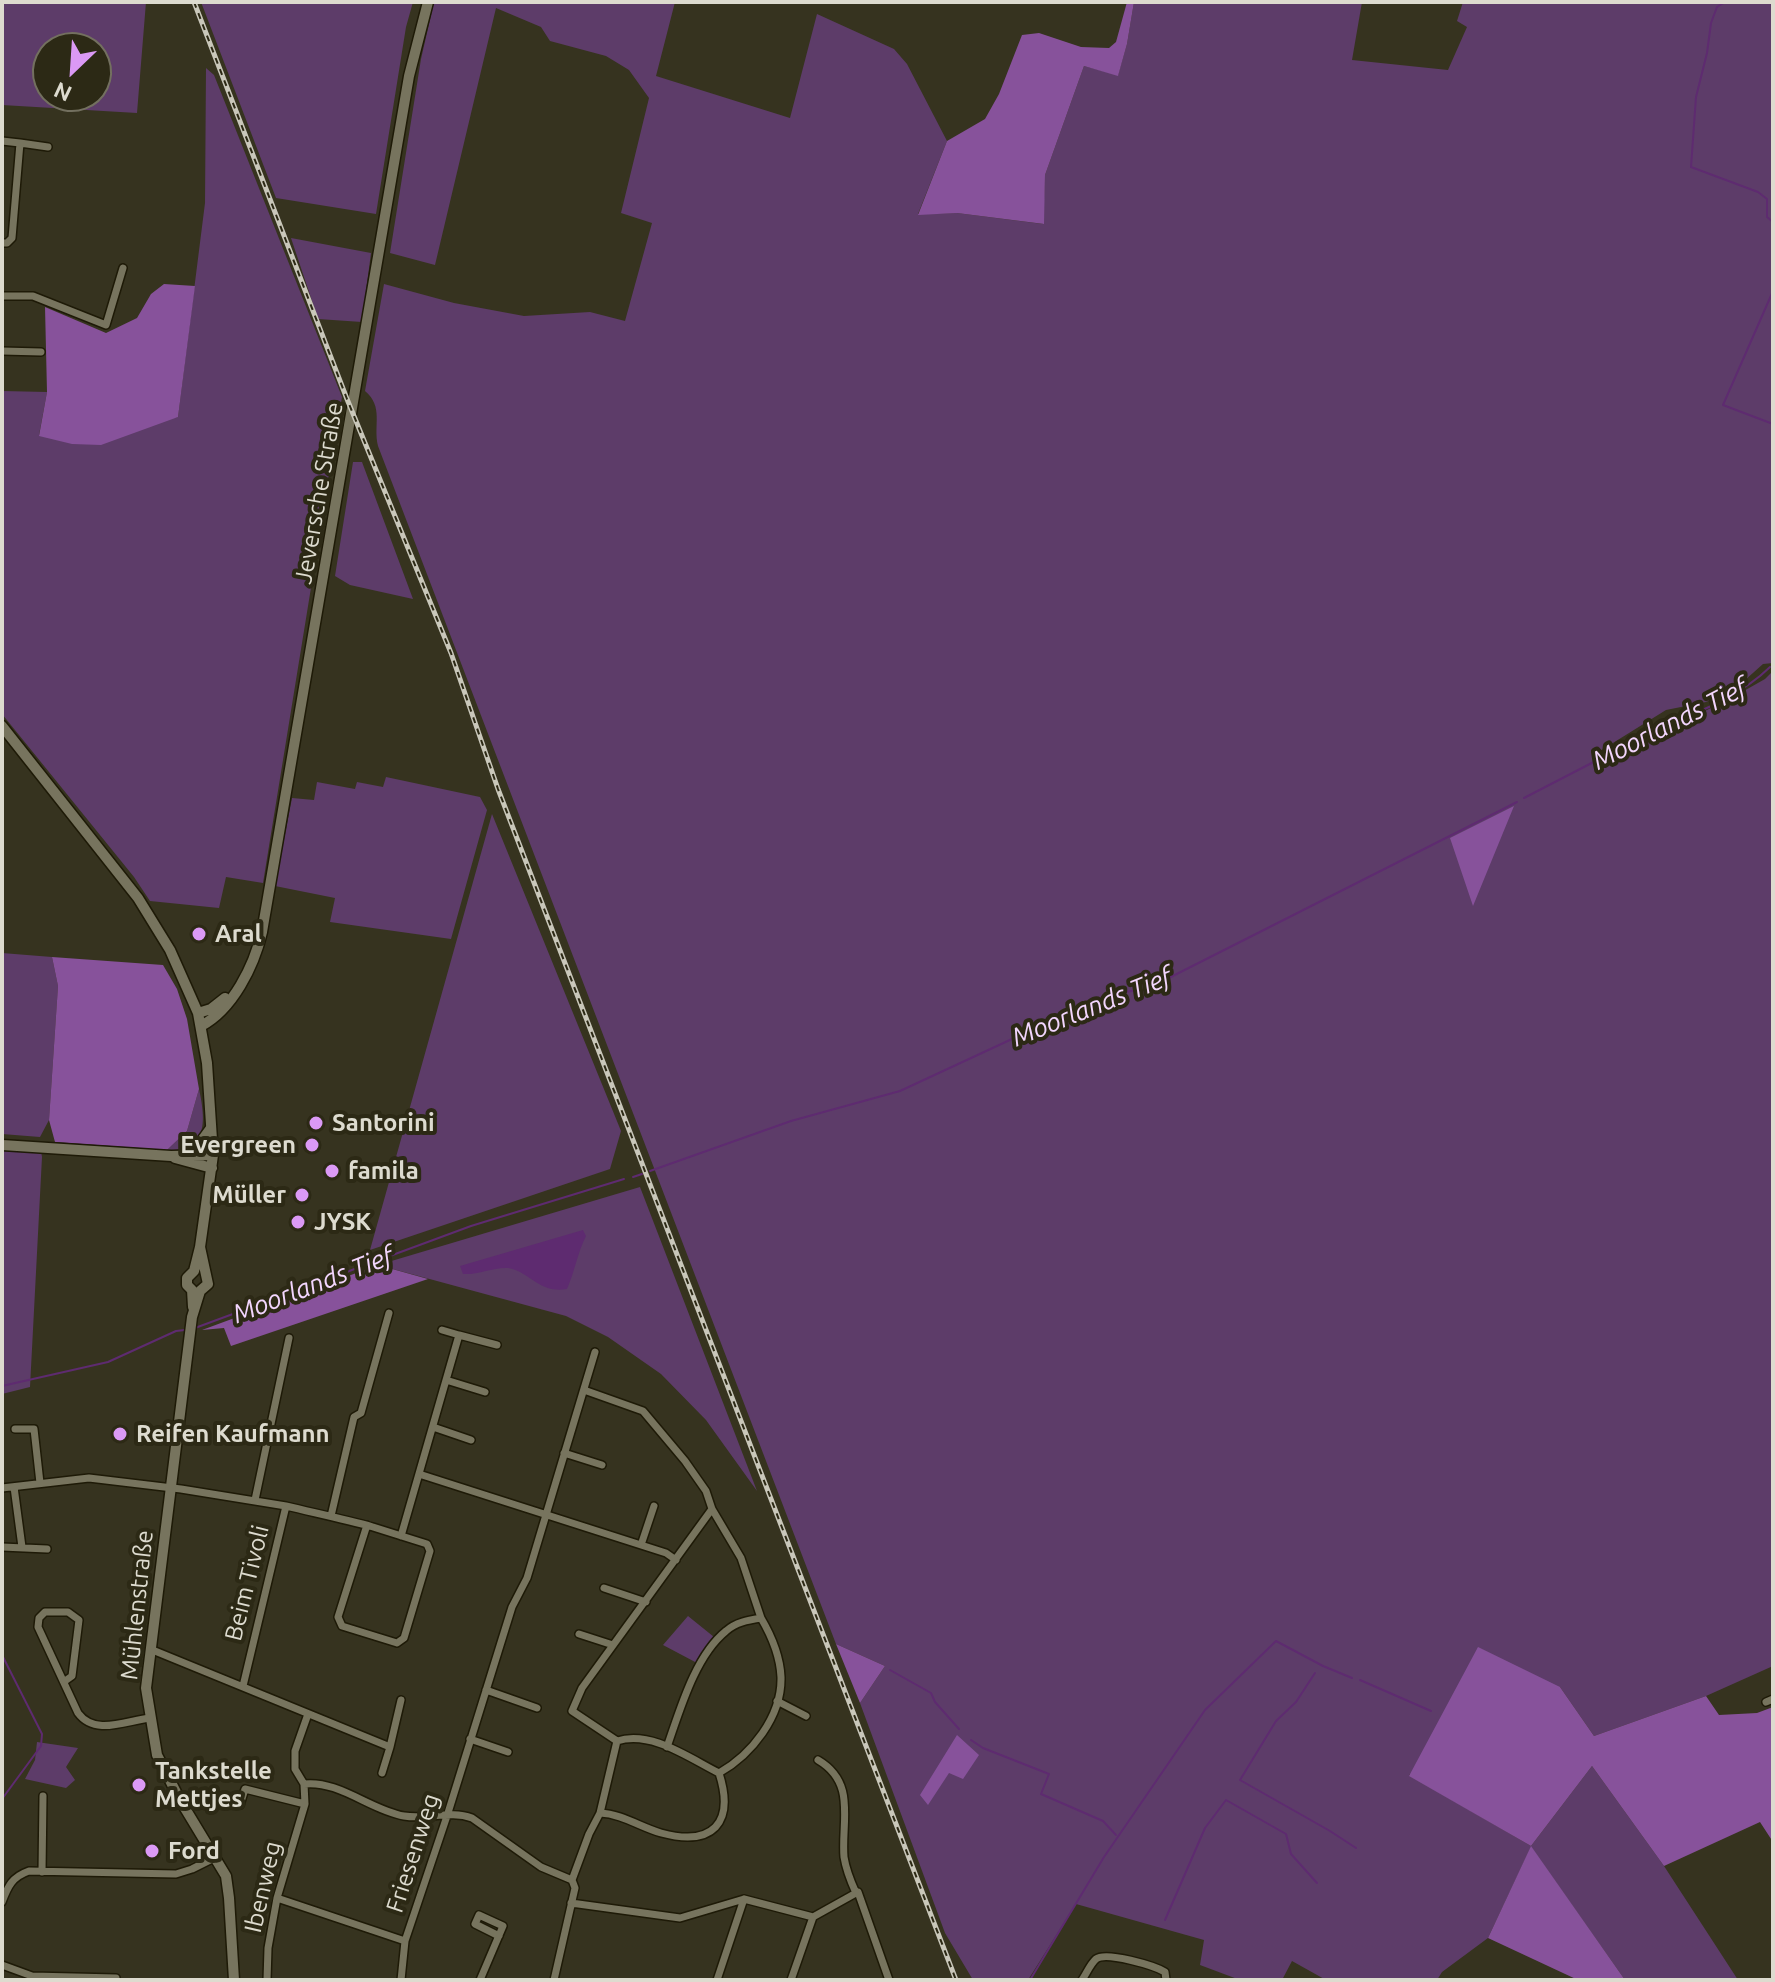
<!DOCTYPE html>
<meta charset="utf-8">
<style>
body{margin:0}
#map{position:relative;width:1775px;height:1982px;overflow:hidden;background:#36331f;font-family:Ubuntu,sans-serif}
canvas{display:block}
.frame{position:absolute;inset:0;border:4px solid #dddbcf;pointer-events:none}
.north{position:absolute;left:32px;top:32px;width:80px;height:80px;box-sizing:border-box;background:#2c2915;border:2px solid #73705f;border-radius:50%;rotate:205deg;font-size:22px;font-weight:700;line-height:32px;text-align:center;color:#dddbcf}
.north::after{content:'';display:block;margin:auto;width:28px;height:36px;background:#db99f5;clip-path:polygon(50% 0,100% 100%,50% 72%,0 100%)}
</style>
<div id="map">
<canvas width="1775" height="1982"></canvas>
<div class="frame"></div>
<div class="north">N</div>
</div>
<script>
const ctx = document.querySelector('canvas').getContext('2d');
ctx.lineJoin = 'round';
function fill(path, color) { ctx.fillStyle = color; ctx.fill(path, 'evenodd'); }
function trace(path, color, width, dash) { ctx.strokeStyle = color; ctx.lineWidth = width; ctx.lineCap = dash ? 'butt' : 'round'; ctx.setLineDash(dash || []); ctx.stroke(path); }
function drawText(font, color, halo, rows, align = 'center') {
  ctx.font = font + ' Ubuntu,sans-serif'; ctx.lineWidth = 8; ctx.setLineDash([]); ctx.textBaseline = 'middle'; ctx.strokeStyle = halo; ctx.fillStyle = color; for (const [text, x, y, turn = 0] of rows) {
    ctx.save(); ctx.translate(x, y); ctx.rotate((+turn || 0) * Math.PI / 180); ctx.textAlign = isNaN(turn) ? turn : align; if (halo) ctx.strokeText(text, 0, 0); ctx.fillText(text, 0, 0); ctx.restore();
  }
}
fill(new Path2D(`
 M2,2H146L137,113L2,105ZM48,48H96V96H48Z
 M201,2H413L406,27L376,214L276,198Z
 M434,2H675L656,76L790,118L817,14L894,49L907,64L947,141L918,214L957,213L1043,224L1045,175L1084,66L1118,75L1127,44L1134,2H1362L1352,60L1448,70L1467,27L1457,21L1463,2H1773V663L1763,664L1735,689L1706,702L1666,710L1592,756L1600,765L1742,692L1765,679L1773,671V1666L1706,1696L1594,1736L1560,1687L1409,1775L1531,1846L1592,1766L1664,1866L1738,1980H1625L1531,1847L1488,1938L1442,1972L1437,1980H1326L1292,1961L1282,1980H1240L1200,1965L1204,1940L1076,1904L1028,1980H973L945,1933L860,1703L885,1666L836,1644L378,446C373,425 384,407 365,391L384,284L454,303L524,316L590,312L625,321L652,223L621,213L649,98L629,70L606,56L550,41L541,27L496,8L435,265L390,253L421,59Z
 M206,68L214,75L342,397L263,883L226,877L219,908L150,901L134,877L2,714V391L47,392L39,435L178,417L205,203Z
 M291,238L371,253L362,322L318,319Z
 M353,462H362L413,599L350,585L335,576Z
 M386,777L480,797L487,810L451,939L330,922L335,898L275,886L292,798L314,800L317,782L355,789L357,782L383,787Z
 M492,814L621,1131L610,1169L370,1250Z
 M2,953L52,957L58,986L49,1120L40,1137L2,1134Z
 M199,1089C206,1121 208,1152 167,1150L187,1131Z
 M2,1148L41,1151L42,1157L30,1387L2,1394Z
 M640,1187L757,1491L706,1420L661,1374L608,1337L566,1316L378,1265Z
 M688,1616L714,1637L697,1663L663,1645Z
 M37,1742L78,1748L66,1767L75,1780L66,1788L25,1779L35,1760Z`), '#5d3c69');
fill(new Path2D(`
 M1127,2H1134L1127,44L1118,76L1084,66L1045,175L1044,224L957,213L918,215L947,141L985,119L999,94L1022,35L1039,33L1081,47L1109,48L1116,42Z
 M164,284L195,286L178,417L101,445L72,444L39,436L47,392L45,307L106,333L137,318L151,294Z
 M1514,806L1473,906L1450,838Z
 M52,957L163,965L177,989L187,1019L199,1089L187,1131L167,1150L55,1142L49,1120L58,986Z
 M378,1265L428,1279L231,1346L224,1328L202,1330Z
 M836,1644L885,1666L860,1703Z
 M1478,1647L1560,1687L1594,1736L1706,1696L1719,1715L1757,1713L1773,1707V1842L1760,1822L1664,1866L1592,1766L1531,1846L1625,1980H1578L1488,1938L1531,1846L1409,1776Z
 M957,1735L979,1755L963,1779L949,1773L928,1805L920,1795Z`), '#87529b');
fill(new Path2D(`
 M583,1230L586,1236C577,1254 575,1271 567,1289C539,1294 529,1271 508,1268C494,1267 478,1275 463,1274L460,1266Z`), '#5e2b70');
trace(new Path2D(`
 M1725,2L1717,7L1711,23L1707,53L1696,97L1691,167L1758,192L1767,199V217L1773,222
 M1773,291L1723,405L1773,424
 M1524,798L1671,722C1703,712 1746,691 1770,667
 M650,1171L791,1121L900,1091L1109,994L1147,989L1517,802
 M633,1177L642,1174
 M195,1328L471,1226L624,1179
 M2,1386L108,1362L176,1331L185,1330
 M2,1655L42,1734L41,1746L2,1799
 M890,1670L931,1693L935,1702L959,1729
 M1315,1673L1296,1702L1276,1721L1240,1780L1330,1831L1356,1848
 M1360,1680L1431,1711
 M971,1740L983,1748L1049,1774L1041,1794L1103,1821L1116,1835
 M1165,1920L1205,1828L1226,1800L1286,1834L1291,1854L1317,1883
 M1030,1980L1104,1857L1205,1710L1276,1641L1323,1666L1352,1678`), '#5e2b70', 2);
const street = new Path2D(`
 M2,141L20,143
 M2,243H7L12,238L20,143L48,147
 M2,296H33L106,325L123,268
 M2,351L41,352
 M442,1330L459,1335
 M446,1380L485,1392
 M584,1390L643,1411L685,1461L706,1491L712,1509L741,1558L761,1618
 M433,1427L471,1440
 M15,1429H34L40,1483
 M564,1453L602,1465
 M419,1474L666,1553L676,1560
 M14,1487L22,1547
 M2,1488L89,1478L181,1489L286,1506L243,1686
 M255,1500L289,1338
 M286,1506C315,1513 344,1519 373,1527L427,1544L430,1551L404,1638L397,1643L342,1626L338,1617L367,1525
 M331,1516L354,1417L361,1413L389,1313
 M401,1536L459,1335L497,1345
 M641,1545L654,1506
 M2,1547L47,1549
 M604,1588L646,1602
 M579,1634L613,1645
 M150,1649L390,1747L401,1700
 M65,1681L72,1676L79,1620L68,1612H45L39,1618L38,1627L78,1713C95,1736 125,1721 150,1718
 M486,1690L537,1708
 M777,1701L806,1716
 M1766,1702L1773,1699
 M470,1739L508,1752
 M617,1741C651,1730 689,1758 719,1773C751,1755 782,1717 781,1677C780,1656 771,1635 761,1618C749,1620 736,1622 726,1631C695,1656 680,1710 667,1747
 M617,1741L572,1711L582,1688L712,1509
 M382,1773L390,1747
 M304,1784C339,1780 370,1810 404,1816C427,1820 450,1810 472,1818L541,1867L572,1880
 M240,1805L245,1789L305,1804
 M600,1813C622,1814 640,1827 661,1833C713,1847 735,1823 719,1773
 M42,1872L43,1796
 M858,1892L889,1980
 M277,1898L405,1941
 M2,1902C8,1886 12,1877 29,1871L176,1874L192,1869L216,1857
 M571,1903L680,1918L744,1899L813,1917
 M813,1917L856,1893C851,1882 846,1870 844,1857C841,1821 857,1783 818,1760
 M2,1965L32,1976L116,1978
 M267,1980L268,1948L277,1898L305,1804L304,1784L295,1769V1751L308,1714
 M401,1980L405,1941L447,1816L512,1607L527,1578L595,1352
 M480,1980L503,1926L479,1915L475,1924L499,1936
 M554,1980L575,1888L572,1880L589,1834L600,1813L617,1741
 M717,1980L744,1899
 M791,1980L813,1917
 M1082,1980C1086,1974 1091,1963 1096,1959C1106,1951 1155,1966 1165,1972L1166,1980`);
const secondary = new Path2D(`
 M2,726L138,898L170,950L198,1013L207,1063L213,1155L200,1247L194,1271L187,1278V1285L192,1290L193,1307
 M198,1013L211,1009L225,998
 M201,1026C233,1009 254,966 262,932L409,76L428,2
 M2,1145L171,1156L213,1155
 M192,1154L211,1128
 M175,1158L212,1168
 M200,1247L208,1284L200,1291L192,1317L146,1688L157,1755L180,1800L226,1876L229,1898L234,1980`);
trace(street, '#1e1a07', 10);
trace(secondary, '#1e1a07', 13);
trace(street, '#77745e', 7);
trace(secondary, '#77745e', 10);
const rail = new Path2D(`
 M194,2L347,399L451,653L498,789L956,1980`);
trace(rail, '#c9c7ba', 5);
trace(rail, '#2c2915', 2, [6]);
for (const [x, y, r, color] of [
 [199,934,8,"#db99f5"],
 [316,1123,8,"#db99f5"],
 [312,1145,8,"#db99f5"],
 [332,1171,8,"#db99f5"],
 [302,1195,8,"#db99f5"],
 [298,1222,8,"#db99f5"],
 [120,1434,8,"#db99f5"],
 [139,1785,8,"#db99f5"],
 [152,1851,8,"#db99f5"]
]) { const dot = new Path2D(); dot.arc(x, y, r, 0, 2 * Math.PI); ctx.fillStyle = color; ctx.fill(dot); trace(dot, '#2c2915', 3); }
drawText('24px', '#dddbcf', '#2c2915', [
 ["Jeversche Straße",319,493,-80],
 ["Beim Tivoli",247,1583,-76],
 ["Mühlenstraße",137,1605,-84],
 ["Friesenweg",413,1853,-72],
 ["Ibenweg",263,1887,-77]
]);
drawText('bold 24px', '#dddbcf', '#2c2915', [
 ["Aral",215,934],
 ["Santorini",332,1123],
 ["Evergreen",296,1145,"right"],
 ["famila",348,1171],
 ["Müller",286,1195,"right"],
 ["JYSK",314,1222],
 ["Reifen Kaufmann",136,1434],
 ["Tankstelle",155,1771],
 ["Mettjes",155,1799],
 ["Ford",168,1851]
], 'left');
drawText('italic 26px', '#f3d6fe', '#2c2915', [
 ["Moorlands Tief",1670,724,-27],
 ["Moorlands Tief",1092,1007,-22],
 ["Moorlands Tief",313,1285,-21]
]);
</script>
